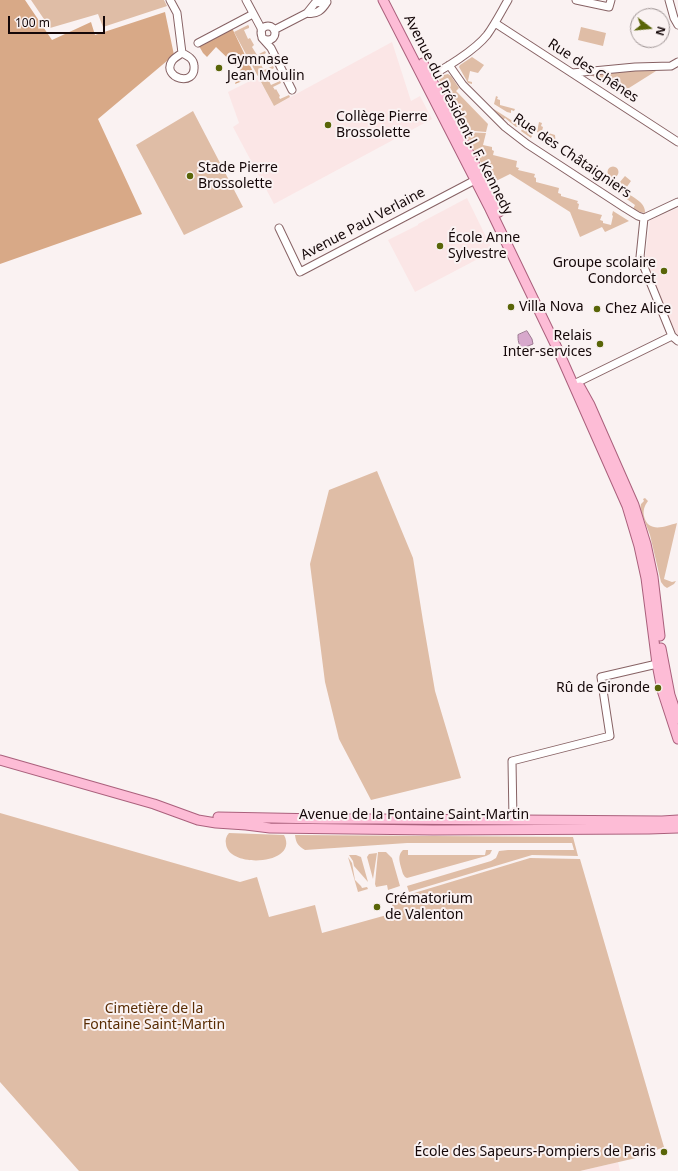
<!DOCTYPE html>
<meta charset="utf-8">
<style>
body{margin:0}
#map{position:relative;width:678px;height:1171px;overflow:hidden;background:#faf2f2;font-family:"Noto Sans",sans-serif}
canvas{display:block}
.north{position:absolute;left:630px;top:8px;width:40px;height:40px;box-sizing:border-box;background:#faf2f2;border:1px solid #9e9494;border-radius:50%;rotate:106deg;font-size:11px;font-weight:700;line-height:16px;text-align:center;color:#140708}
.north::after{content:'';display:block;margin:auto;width:14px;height:18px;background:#596508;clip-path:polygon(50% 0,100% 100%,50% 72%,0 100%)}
.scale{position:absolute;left:8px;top:16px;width:97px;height:18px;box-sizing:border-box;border:2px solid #140708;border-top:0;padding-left:5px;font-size:12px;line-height:14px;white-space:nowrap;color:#140708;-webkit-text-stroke:3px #faf2f2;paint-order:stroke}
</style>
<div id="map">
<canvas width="678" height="1171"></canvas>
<div class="north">N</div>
<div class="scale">100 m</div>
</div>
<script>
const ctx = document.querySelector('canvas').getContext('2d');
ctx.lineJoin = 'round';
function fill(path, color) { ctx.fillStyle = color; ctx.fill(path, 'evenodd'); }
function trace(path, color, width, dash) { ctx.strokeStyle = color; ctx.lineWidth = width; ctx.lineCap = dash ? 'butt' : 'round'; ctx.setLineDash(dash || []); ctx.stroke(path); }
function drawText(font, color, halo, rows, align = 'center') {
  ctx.font = font + ' "Noto Sans",sans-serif'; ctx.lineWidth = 4; ctx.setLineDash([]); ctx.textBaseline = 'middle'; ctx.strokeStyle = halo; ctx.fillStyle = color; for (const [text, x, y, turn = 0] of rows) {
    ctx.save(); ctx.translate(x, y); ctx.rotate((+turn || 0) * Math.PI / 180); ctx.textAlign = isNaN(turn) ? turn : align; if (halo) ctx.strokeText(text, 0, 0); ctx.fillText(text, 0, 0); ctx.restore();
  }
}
fill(new Path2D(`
 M392,42L411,101L420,96L432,119L274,204L233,127L239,123L228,92L258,77L274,106Z
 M467,198L493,251L415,292L388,240L418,225V224Z
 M678,208V336L676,333L664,308L645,260L650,220Z
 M618,1162L620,1171H580Z`), '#fbe6e6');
fill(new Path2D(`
 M31,0H164L167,6L103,27L98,14L50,28Z
 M248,25L249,26V28L244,30L248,39L250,38L254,45L252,47L257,55L265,51L266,53L257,58L264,70L273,66L274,68L265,73L271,85L280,81L281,83L273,87L275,90L276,89L280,96L279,97L280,99L289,95L290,97L274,106L234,32Z
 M581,27L606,33L603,46L578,40Z
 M472,57L484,65L478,73L470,71L468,81L472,82V84L468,83L459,67L460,65Z
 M653,69L656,71L621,93L591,75Z
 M448,74L451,76L459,88L456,91L488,124L486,132L463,130L461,126L463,125L460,118L457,119L440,82L439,79L444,75Z
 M496,96L498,97L497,99L500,100V105L515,109L514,111L511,110V113L507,112L494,104Z
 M492,108L533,134L531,138L521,131L522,129L518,126L516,127L505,118L502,121V118Z
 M193,111L243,207L184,235L136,145Z
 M539,122L542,123L541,126L543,127L542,131L555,135L556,145L549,141L537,132Z
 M464,132L486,133L483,145L492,147V150L494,151L493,155L517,161L516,167L519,168L518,170L535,174L534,177L536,178V182L559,188L558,193L561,194V196L578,201L577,203L579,204L578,209L602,215L600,220L603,221V223L611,225L613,216L612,215L613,211L629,221L605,232L602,227L580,237L570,212L510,174L492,183Z
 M607.5 172a5.5 5.5 0 1 1 11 0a5.5 5.5 0 1 1-11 0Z
 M625,176L631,181L624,191C632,197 646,202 645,213L640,212L633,209L635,205L624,197L625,196L608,185L619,183Z
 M377,471L413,558L423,621L435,691L461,778L371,800L339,739L325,682L310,564L329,490Z
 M645,498L648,501C644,506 643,511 644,516C648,534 666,526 677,523L664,579L672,582L676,581L674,584L667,588L664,586L661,582L650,535L640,509L641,504L644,501L643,499Z
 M0,813L240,882L257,877L269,917L315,905L322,933L394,913L391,900L530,858L580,859L664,1147L636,1158L580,1171H79L0,1082Z
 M229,833L284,835C300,865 228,869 226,844C225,840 226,836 229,833Z
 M295,835L573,837L578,856L532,855L409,892L407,886L491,861L496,858L499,851L508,850H574L572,843H407L305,850C298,846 296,843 295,835Z
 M403,850H408V855H485L486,850H492L490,854L486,856L407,878L405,877L403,874C401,866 396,856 403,850Z
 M378,852H386L392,858L400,886L388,890L387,885L376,887L375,884Z
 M377,853L373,879L367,857L369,854Z
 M349,855H356L361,857L368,882L354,866L353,861Z
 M348,857L352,863L355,880L361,886L362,888L367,887L368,889L358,892Z`), '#dfbda6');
fill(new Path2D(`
 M0,0H25L52,40L91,22L95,35L165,12L174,55L98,119L142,214L0,264Z
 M232,28L255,76L235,84L240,70L216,47L207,57L203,53L199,46Z`), '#d8a987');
const water = new Path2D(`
 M527,331L532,339L533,344L523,348C518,345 518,340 518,335Z`);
fill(water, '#d7a8cc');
trace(water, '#9c7891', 1);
const minor = new Path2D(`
 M170,0L177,13L182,53
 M246,0L261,28L262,38L271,48L292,90
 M576,0L609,7L611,0
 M669,0L674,18L678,25
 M322,2H327C322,10 317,15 307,13L315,3Z
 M495,23L678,142
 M261 33a7 7 0 1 1 14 0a7 7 0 1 1-14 0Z
 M274,30L307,13
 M198,43L253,14
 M182,53C188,56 194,59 194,66C196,88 161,78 172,61C174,58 179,55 182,53Z
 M449,65L463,85L505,127L527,144L625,208L638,216L644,218L678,202
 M572,73L635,67L671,66L678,62
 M426,77C443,71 476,49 487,35C495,24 501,12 508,0
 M644,218L640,257L672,336L678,341
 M279,228L300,272L479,178
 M574,384L672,336
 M513,820L512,761L610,736L601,677L657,664`);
const major = new Path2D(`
 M383,0L490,209L558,350L627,506L639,546L646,578L657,664L662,690L678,739
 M423,63L499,212
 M580,387L590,405L634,505L646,544L653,577L660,636
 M661,648L670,695L678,719
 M0,760L154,804L198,820L216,823L246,825L270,828L433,830L649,829L678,828
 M218,817L323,819H377L662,821L678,820`);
trace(minor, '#876264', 9);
trace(major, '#aa607c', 11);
trace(minor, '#fff', 7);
trace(major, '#fdbcd6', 9);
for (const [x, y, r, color] of [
 [219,68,4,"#596508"],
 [328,125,4,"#596508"],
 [190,176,4,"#596508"],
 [440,246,4,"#596508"],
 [664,271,4,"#596508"],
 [511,307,4,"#596508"],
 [597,309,4,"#596508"],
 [600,344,4,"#596508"],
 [658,688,4,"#596508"],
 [377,907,4,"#596508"],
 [664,1152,4,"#596508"]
]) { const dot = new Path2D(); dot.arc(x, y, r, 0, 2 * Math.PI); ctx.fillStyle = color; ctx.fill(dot); trace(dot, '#faf2f2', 1.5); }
drawText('14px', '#140708', '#faf2f2', [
 ["Gymnase",227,60],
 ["Jean Moulin",227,76],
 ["Collège Pierre",336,117],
 ["Brossolette",336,133],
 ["Stade Pierre",198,168],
 ["Brossolette",198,184],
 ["École Anne",448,238],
 ["Sylvestre",448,254],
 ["Groupe scolaire",656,263,"right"],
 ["Condorcet",656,279,"right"],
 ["Villa Nova",519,307],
 ["Chez Alice",605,309],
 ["Relais",592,336,"right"],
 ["Inter-services",592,352,"right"],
 ["Rû de Gironde",650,688,"right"],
 ["Crématorium",385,899],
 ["de Valenton",385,915],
 ["École des Sapeurs-Pompiers de Paris",656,1152,"right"]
], 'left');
drawText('14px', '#140708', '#faf2f2', [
 ["Rue des Chênes",593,71,33],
 ["Avenue du Président J. F. Kennedy",458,115,63],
 ["Rue des Châtaigniers",572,156,34],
 ["Avenue Paul Verlaine",363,224,-28],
 ["Avenue de la Fontaine Saint-Martin",414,815]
]);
drawText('14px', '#592c03', '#faf2f2', [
 ["Cimetière de la",154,1009],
 ["Fontaine Saint-Martin",154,1025]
]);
</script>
